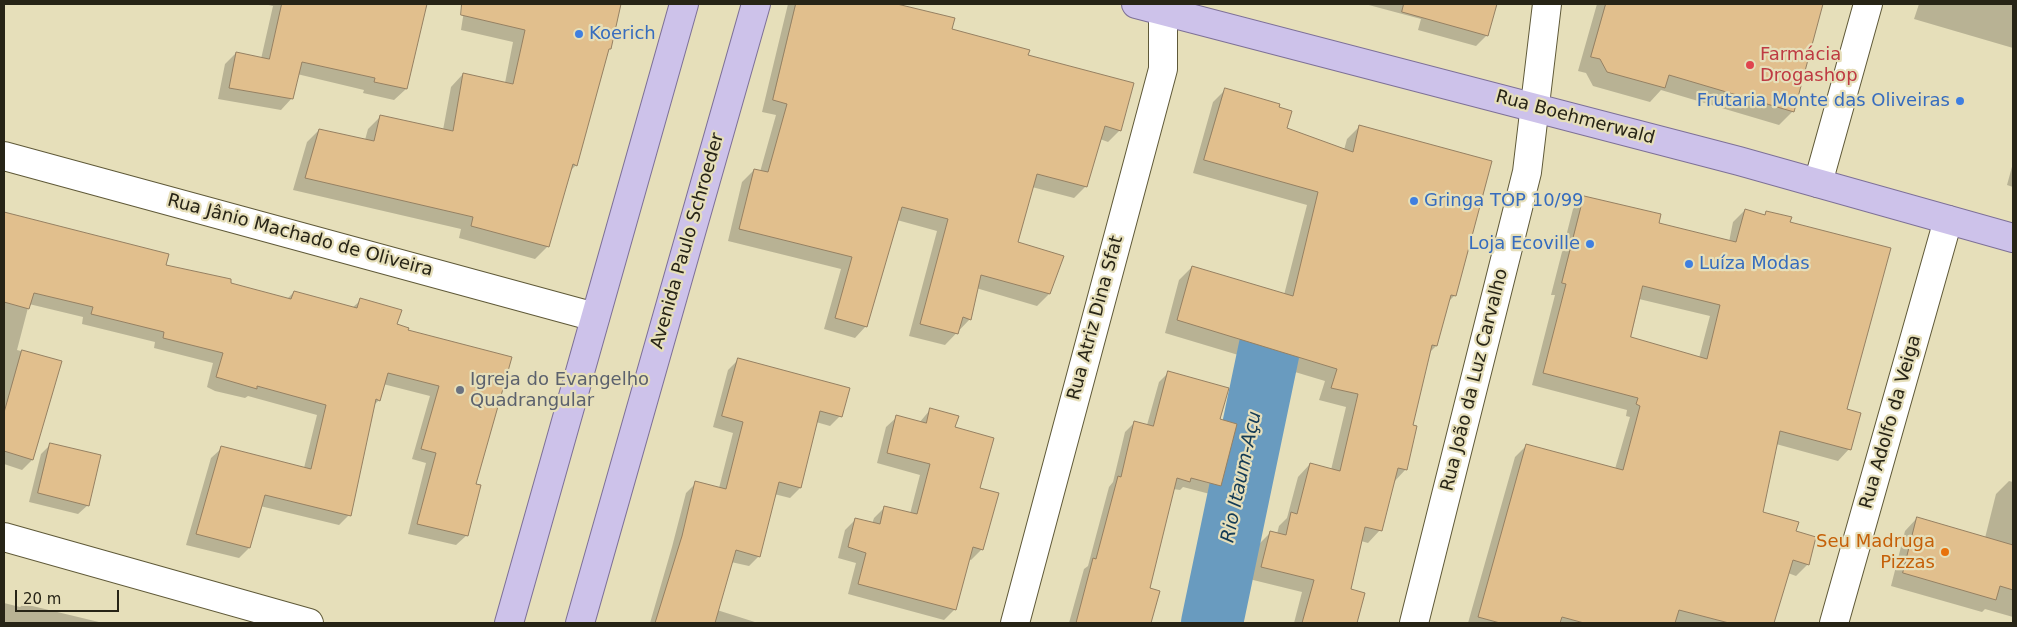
<!DOCTYPE html>
<meta charset="utf-8">
<style>
body{margin:0}
#map{position:relative;width:2017px;height:627px;overflow:hidden;background:#e6dfba;font-family:"DejaVu Sans",sans-serif}
canvas{display:block}
.frame{position:absolute;inset:0;border:5px solid #272416;pointer-events:none}
.scale{position:absolute;left:15px;top:590px;width:104px;height:22px;box-sizing:border-box;border:2px solid #272416;border-top:0;padding-left:6px;font-size:15px;line-height:18px;white-space:nowrap;color:#272416;-webkit-text-stroke:4px #e6dfba;paint-order:stroke}
</style>
<div id="map">
<canvas width="2017" height="627"></canvas>
<div class="frame"></div>
<div class="scale">20 m</div>
</div>
<script>
const ctx = document.querySelector('canvas').getContext('2d');
ctx.lineJoin = 'round';
function fill(path, color) { ctx.fillStyle = color; ctx.fill(path, 'evenodd'); }
function trace(path, color, width, dash) { ctx.strokeStyle = color; ctx.lineWidth = width; ctx.lineCap = dash ? 'butt' : 'round'; ctx.setLineDash(dash || []); ctx.stroke(path); }
function drawText(font, color, halo, rows, align = 'center') {
  ctx.font = font + ' "DejaVu Sans",sans-serif'; ctx.lineWidth = 4.5; ctx.setLineDash([]); ctx.textBaseline = 'middle'; ctx.strokeStyle = halo; ctx.fillStyle = color; for (const [text, x, y, turn = 0] of rows) {
    ctx.save(); ctx.translate(x, y); ctx.rotate((+turn || 0) * Math.PI / 180); ctx.textAlign = isNaN(turn) ? turn : align; if (halo) ctx.strokeText(text, 0, 0); ctx.fillText(text, 0, 0); ctx.restore();
  }
}
fill(new Path2D(`
 M264,4H425L406,89L394,100L363,93L364,90L297,74L292,98L281,110L218,99L225,64L236,53L261,59L273,6Z
 M465,4H620L609,49L576,165L569,172L548,246L535,259L459,238L461,229L293,190L307,142L319,130L365,140L368,129L380,117L443,130L451,87L463,74L505,83L513,42L461,30Z
 M788,4H894L954,19L951,30L1027,56L1120,130L1108,142L1100,139L1086,186L1074,198L1032,187L1016,243L1062,257L1049,294L1037,306L976,288L970,319L945,345L909,336L937,231L897,220L866,326L855,338L824,329L841,269L728,241L742,182L754,170L760,172L776,115L762,112Z
 M1365,4H1496L1487,35L1476,46L1418,30L1421,19Z
 M1597,4H1822L1793,111L1779,125L1661,90L1650,102L1593,86L1586,73L1578,71Z
 M1919,4H2013V48L1914,19Z
 M1225,90L1286,129L1344,150L1347,139L1359,127L1455,295L1448,302L1436,346L1429,353L1411,426L1406,469L1393,483L1380,530L1368,543L1361,541L1350,590L1363,594L1356,623H1294L1302,592L1249,579L1258,545L1270,533L1277,534L1279,526L1287,518L1298,477L1310,464L1331,470L1346,407L1319,400L1325,381L1165,333L1179,280L1192,267L1284,295L1307,205L1193,173L1213,102Z
 M2013,163V187L2007,185Z
 M1584,197L1657,224L1729,242L1733,222L1745,210L1763,216L1767,212L1789,223L1846,410L1849,449L1838,461L1776,444L1761,512L1795,531L1808,564L1796,576L1788,573L1773,623H1468L1515,457L1527,445L1615,469L1630,417L1626,416L1627,410L1532,385L1555,295H1551L1573,209ZM1639,299L1710,316L1699,358L1629,338Z
 M4,213L44,225L165,266L287,299L294,292L352,308L361,300L407,331L511,358L474,485L467,535L456,545L408,534L426,463L412,459L430,396L383,384L379,400L373,406L349,515L339,525L260,506L249,548L239,558L186,545L211,458L222,448L304,468L317,415L248,396L245,398L215,391L207,387L213,363L154,348L155,342L82,324L83,317L29,304L17,350L61,362L32,460L22,470L4,464Z
 M738,360L840,416L830,426L816,422L800,488L790,498L774,494L759,556L749,566L731,562L717,610L758,623H650L672,547L686,493L696,483L719,488L733,433L713,427L728,370Z
 M1168,373L1218,420L1220,485L1210,494L1183,487L1180,490L1173,489L1149,589L1158,592L1150,623H1069L1084,569L1088,566L1109,487L1113,482L1125,432L1135,422L1147,425L1159,382Z
 M930,410L954,428L982,549L971,560L968,559L955,609L944,620L848,594L856,563L838,558L845,530L856,519L872,524L874,518L885,507L910,514L920,475L877,463L886,427L897,417L919,423Z
 M50,445L88,505L78,514L29,502L41,454Z
 M2009,481L2013,482V617L1985,609L1982,612L1891,586L1905,531L1917,518L1985,538L1996,494Z
 M4,603L20,607L24,604L103,623H4Z`), '#0003');
trace(new Path2D(`
 M1212,623L1273,331`), '#699bbf', 62);
const building = new Path2D(`
 M282,4H427L407,89L374,82L375,78L302,62L293,99L229,88L236,52L269,59Z
 M462,4H621L611,49H609L577,166L573,164L549,247L471,226L473,217L305,178L319,129L374,141L380,115L453,131L463,73L513,84L525,30L461,15Z
 M796,4H897L955,18L952,29L1030,50L1028,55L1134,83L1121,131L1105,126L1087,187L1037,174L1018,242L1064,256L1050,294L981,275L971,320L963,317L958,334L920,324L948,219L902,207L867,327L835,318L852,257L739,229L754,169L768,172L787,104L773,100Z
 M1404,4H1497L1488,36L1402,12Z
 M1606,4H1823L1794,112L1669,75L1665,88L1607,72L1600,59L1591,57Z
 M1225,88L1280,104L1279,107L1292,111L1287,128L1353,152L1359,125L1492,161L1456,296L1451,295L1437,346L1432,345L1413,425L1417,426L1407,470L1398,468L1382,531L1365,527L1351,589L1365,593L1357,623H1302L1314,580L1261,567L1270,531L1286,535L1291,512L1297,514L1310,463L1340,471L1358,394L1331,388L1337,369L1177,320L1192,266L1293,296L1318,192L1204,160Z
 M1584,196L1661,214L1659,223L1736,242L1745,209L1765,215L1766,211L1792,217L1790,222L1891,248L1847,409L1861,413L1851,450L1780,431L1763,512L1799,522L1796,531L1816,537L1809,565L1793,560L1774,623H1729L1679,610L1675,623H1584L1562,617L1560,623H1500L1478,617L1526,444L1623,470L1640,406L1636,404L1638,398L1543,373L1566,284L1562,283ZM1643,286L1720,305L1707,359L1631,337Z
 M4,212L169,254L166,265L231,279V283L291,299L294,291L357,308L360,298L402,310L397,324L409,328L408,330L512,357L476,484L481,485L468,536L417,524L436,453L421,449L439,386L388,373L380,401L376,399L351,516L265,495L250,548L196,534L221,446L311,469L326,405L257,386V389L216,377L223,353L163,338L164,332L91,314L93,307L34,293L29,309L4,302Z
 M22,350L62,361L33,460L4,451V413Z
 M738,358L850,388L842,417L820,411L801,488L779,482L760,557L736,550L715,623H655L682,536L695,481L726,489L743,422L722,416Z
 M1168,371L1229,388L1220,419L1237,424L1221,486L1191,478L1190,482L1177,478L1150,588L1160,591L1151,623H1076L1093,558L1096,559L1118,476L1121,477L1134,421L1153,426Z
 M930,408L959,416L955,427L994,438L980,488L999,493L983,550L973,547L956,610L858,584L866,553L848,547L855,518L880,524L884,506L917,514L930,464L887,453L896,415L926,423Z
 M50,443L101,455L89,506L38,493Z
 M1917,517L2013,545V590L2000,586L1996,600L1903,573Z`);
fill(building, '#e1bf8d');
trace(building, '#958062', 1);
const minor = new Path2D(`
 M4,156L595,317
 M1818,183L1868,4
 M4,537L309,623
 M1015,623L1163,69V4
 M1414,623L1527,172L1547,4
 M1834,623L1948,220`);
const major = new Path2D(`
 M1136,4L1739,161L2013,238
 M509,623L684,4
 M580,623L756,4`);
trace(minor, '#5f5938', 30);
trace(major, '#7d7097', 30);
trace(minor, '#fff', 28);
trace(major, '#cdc2ea', 28);
for (const [x, y, r, color] of [
 [579,34,5,"#3f7fe0"],
 [1750,65,5,"#e0444e"],
 [1960,101,5,"#3f7fe0"],
 [1414,201,5,"#3f7fe0"],
 [1590,244,5,"#3f7fe0"],
 [1689,264,5,"#3f7fe0"],
 [460,390,5,"#6b7280"],
 [1945,552,5,"#e8710a"]
]) { const dot = new Path2D(); dot.arc(x, y, r, 0, 2 * Math.PI); ctx.fillStyle = color; ctx.fill(dot); trace(dot, '#e6dfba', 2); }
drawText('18px', '#366cbe', '#e6dfba', [
 ["Koerich",589,34],
 ["Frutaria Monte das Oliveiras",1950,101,"right"],
 ["Gringa TOP 10/99",1424,201],
 ["Loja Ecoville",1580,244,"right"],
 ["Luíza Modas",1699,264]
], 'left');
drawText('18px', '#be3a42', '#e6dfba', [
 ["Farmácia",1760,55],
 ["Drogashop",1760,76]
], 'left');
drawText('18px', '#272416', '#e6dfba', [
 ["Rua Boehmerwald",1575,118,15],
 ["Rua Jânio Machado de Oliveira",300,236,15],
 ["Avenida Paulo Schroeder",688,241,-74],
 ["Rua Atriz Dina Sfat",1096,318,-75],
 ["Rua João da Luz Carvalho",1475,380,-76],
 ["Rua Adolfo da Veiga",1891,422,-74]
]);
drawText('18px', '#5b616d', '#e6dfba', [
 ["Igreja do Evangelho",470,380],
 ["Quadrangular",470,401]
], 'left');
drawText('18px', '#c56008', '#e6dfba', [
 ["Seu Madruga",1935,542],
 ["Pizzas",1935,563]
], 'right');
drawText('italic 19px', '#133b55', '#e6dfba', [
 ["Rio Itaum-Açu",1242,477,-78]
]);
</script>
